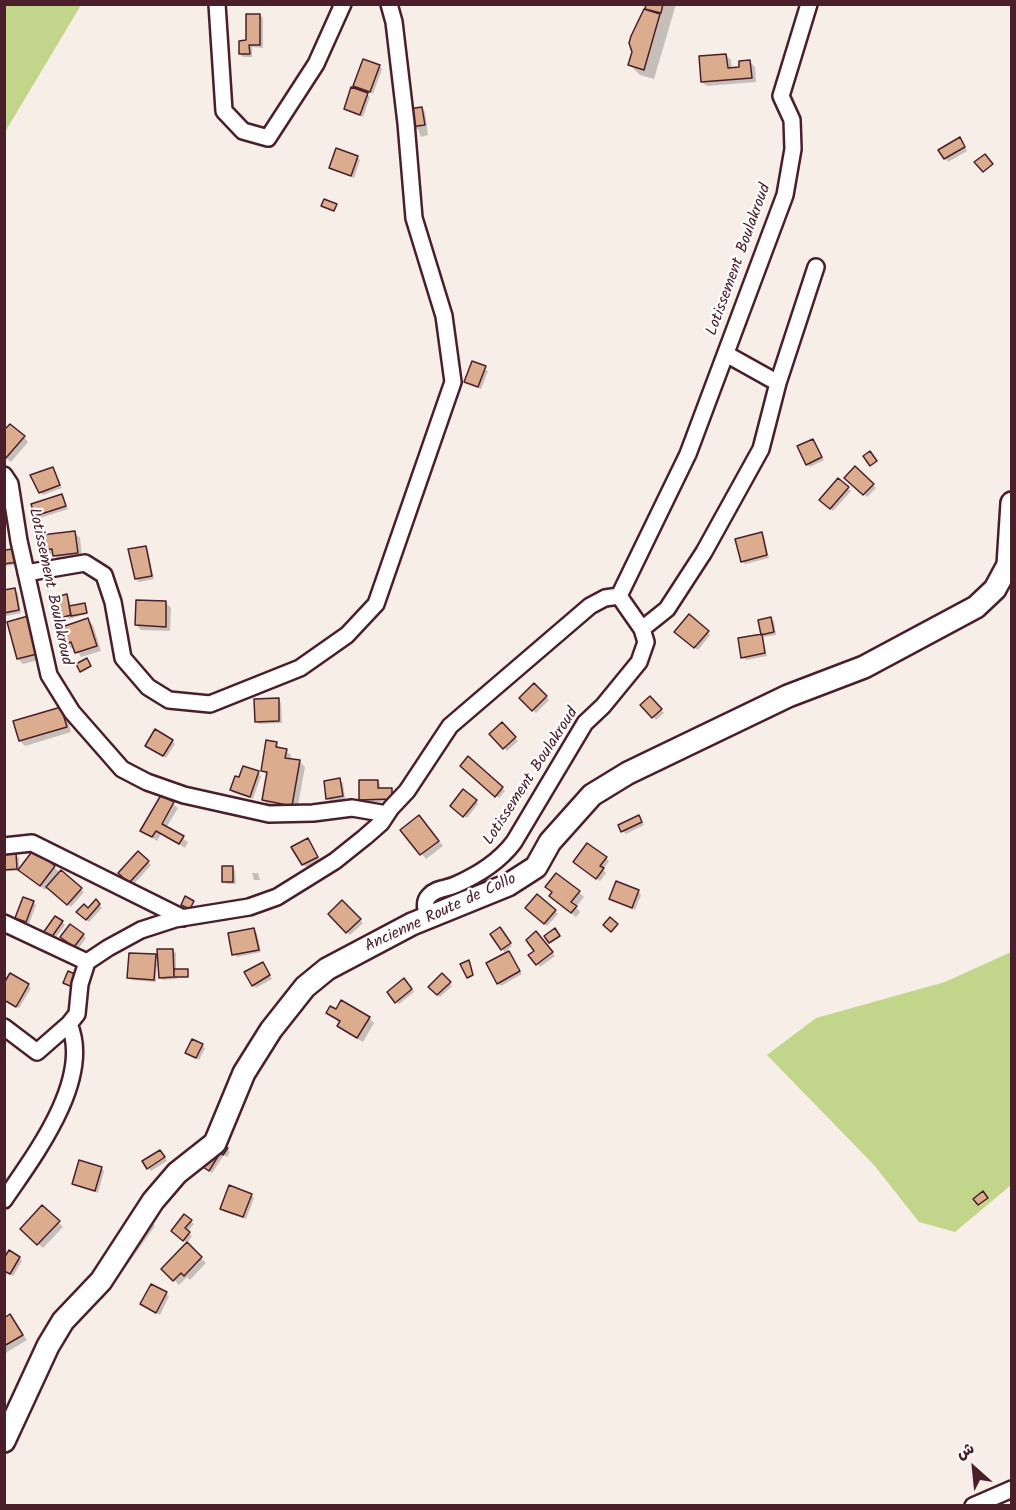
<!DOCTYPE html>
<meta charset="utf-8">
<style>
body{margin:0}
#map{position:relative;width:1016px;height:1510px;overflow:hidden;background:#f8eee8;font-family:Kalam,"Playpen Sans Arabic",sans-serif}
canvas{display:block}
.frame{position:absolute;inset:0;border:6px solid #4a1f2b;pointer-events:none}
.north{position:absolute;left:944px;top:1438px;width:60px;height:60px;-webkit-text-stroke:4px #fff;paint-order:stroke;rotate:333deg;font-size:16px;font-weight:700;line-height:24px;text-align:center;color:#4a1f2b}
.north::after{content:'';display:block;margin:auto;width:21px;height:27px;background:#4a1f2b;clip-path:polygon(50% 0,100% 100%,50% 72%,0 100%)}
</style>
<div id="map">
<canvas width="1016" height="1510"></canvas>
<div class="frame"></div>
<div class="north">ش</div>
</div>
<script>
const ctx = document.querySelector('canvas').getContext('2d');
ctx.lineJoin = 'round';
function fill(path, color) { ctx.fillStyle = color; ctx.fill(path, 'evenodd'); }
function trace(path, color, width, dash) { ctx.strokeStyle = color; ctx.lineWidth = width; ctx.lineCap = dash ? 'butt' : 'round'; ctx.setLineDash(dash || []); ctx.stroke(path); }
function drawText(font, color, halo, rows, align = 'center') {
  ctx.font = font + ' Kalam,sans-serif'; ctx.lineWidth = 4.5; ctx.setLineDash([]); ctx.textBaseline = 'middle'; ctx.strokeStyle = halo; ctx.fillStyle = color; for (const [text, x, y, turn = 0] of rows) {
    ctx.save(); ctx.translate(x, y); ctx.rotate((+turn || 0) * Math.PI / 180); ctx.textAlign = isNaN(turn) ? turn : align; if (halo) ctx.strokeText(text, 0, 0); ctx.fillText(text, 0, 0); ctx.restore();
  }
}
fill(new Path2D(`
 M5,4L81,5L5,132L4,5Z
 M1011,952V1185L955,1232L919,1222L874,1165L767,1055L816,1018L945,982Z`), '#c1d68b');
fill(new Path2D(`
 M647,4H676L654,79L640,75L630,65Z
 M260,15L263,18V48L252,47V57H243L240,54L248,42Z
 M726,55L731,60L732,69L741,68L750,62L755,67L756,82L707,86L702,82Z
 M379,66L382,69L373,94L363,90L370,97L363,117L349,112L345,109L362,93L355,86Z
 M422,109L425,112L428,135L421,137L418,129L415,130L412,127Z
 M962,142L967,151L948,162L941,150Z
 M357,157L360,160L354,178L331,167Z
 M473,363L488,371L481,389L466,382Z
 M4,432L24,437L28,442L11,462L4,457Z
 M812,440L824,460L810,467L807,464Z
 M855,468L876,488L867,497L846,478Z
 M52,469L62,488L43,495L40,492Z
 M838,480L851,491L833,511L821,500Z
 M61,496L68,509L40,518L37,515Z
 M75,533L80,538L82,557L59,561L54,554H50L45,550Z
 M761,533L764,536L769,558L745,564L742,561Z
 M145,547L148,550L154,579L139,582L136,579Z
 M4,552L27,564L4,566Z
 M28,588L49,657L23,664L18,659L32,616L27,611L20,591Z
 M15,590L18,593L21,613L6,616L4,592Z
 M66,596L69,599L71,608L85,606L87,614L64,620L61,617Z
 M166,603L171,608L170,631L141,630L136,625Z
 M689,617L710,635L698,650L676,632Z
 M771,618L774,622L776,635L763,637L767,656L746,660L743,657L740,640L762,636L759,621Z
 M88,620L93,625L101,651L81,657L75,647L71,648L66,643Z
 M534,685L549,700L536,713L521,698Z
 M650,698L664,713L656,720L643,705Z
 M278,700L281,703L282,723L259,724L256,721Z
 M61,708L66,713L71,732L25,746L20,741Z
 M502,724L518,741L507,751L491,734Z
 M172,741L175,744L166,758L150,748Z
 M276,744L291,755L290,760L300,762L305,767L297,810L268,805L263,800L268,776L263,771Z
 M468,759L505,791L499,798L462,766Z
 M258,773L261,776L253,799L234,793L231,790L240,779Z
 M340,780L343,783L345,799H342L343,805L328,806V801H330L327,798Z
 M377,781L380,784V790H391L394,793V802H364L361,799Z
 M476,801L478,804L467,818L454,808Z
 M173,804L178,808L166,828L188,842L185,848L161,834L157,841L142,831Z
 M638,816L644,825L626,834L623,831Z
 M424,822L443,846L426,859L402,830Z
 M310,843L320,860L306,867L303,864Z
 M34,851L84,892L71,907L48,887L45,890L25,874Z
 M138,853L151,865L133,885L121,873Z
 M4,855H16L19,858V871H4Z
 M606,858L609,861L603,870L606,873L600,881L578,864Z
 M232,868L235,871L236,884H227L223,881Z
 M252,873H258L260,880H254Z
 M553,892H579L584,897L576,907L580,912L576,917L555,900Z
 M638,892L641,895L635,910L611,899Z
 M537,896L558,914L547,926L527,908Z
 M96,901L102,908L89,922L78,912L88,910Z
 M33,902L36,905L29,924L20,921L17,918Z
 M342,902L363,923L350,935L330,914Z
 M62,922L65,925L54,940L48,936Z
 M254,930L257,933L261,952L237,957L234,954Z
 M502,932L512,946L506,951L522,974L501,986L498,983L507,954L502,949Z
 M83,935L86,938L78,949L65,940Z
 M539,936L555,956L540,967L531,955L536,951Z
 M173,950L176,953V970H187L189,976H177V979L163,980L160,977V966H157L156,982L132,980L129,977L155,955L159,959Z
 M265,967L272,979L256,988L253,985Z
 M442,975L452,986L440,997L430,987Z
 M407,983L414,992L399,1004L397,1002Z
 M28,985L31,988L19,1008L4,1000Z
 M327,1012L369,1018L374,1023L363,1042L344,1031L339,1026L341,1023Z
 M202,1045L205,1048L199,1060L187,1053Z
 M223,1146L230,1152L227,1157L224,1155L212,1173L202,1166Z
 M163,1154L167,1161L151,1171L144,1162Z
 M101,1168L104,1171L98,1193L76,1186L73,1183Z
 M251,1195L254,1198L246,1219L225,1212L222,1209Z
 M42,1207L63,1227L43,1248L22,1229Z
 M185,1216L194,1224L187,1232L192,1236L187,1243L176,1234Z
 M151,1221L155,1226L102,1300L91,1292Z
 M187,1244L206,1263L190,1280L187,1277L179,1285L163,1269Z
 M19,1258L22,1261L13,1276L4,1271V1261Z
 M152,1286L169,1296L160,1315L142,1304Z
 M10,1316L27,1340L4,1354V1320Z`), '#0003');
const building = new Path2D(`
 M646,4H663L661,13L645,9Z
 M644,9L660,14L644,70L628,65L632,52L629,43L631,36Z
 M246,14H260V45H249L250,54H239V41L246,40Z
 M726,54L728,68L739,67V61L750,60L752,78L701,82L699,56Z
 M363,59L380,65L370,92L353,86Z
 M351,87L368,93L360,115L344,109Z
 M422,107L425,125L410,127L408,109Z
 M960,137L965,147L944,159L938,150Z
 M336,148L358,156L351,176L329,168Z
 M985,154L993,164L983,172L974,162Z
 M324,199L337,204L334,211L321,206Z
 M472,361L486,366L478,387L464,382Z
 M10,424L25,436L5,459L4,430Z
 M813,439L822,457L806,465L797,446Z
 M870,451L877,461L870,466L863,456Z
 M855,466L874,484L863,495L844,478Z
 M53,467L60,485L39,493L30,475Z
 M838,478L849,487L830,509L819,500Z
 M62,494L66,506L35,516L31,504Z
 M75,531L78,553L53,556L52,549L43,550L41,535Z
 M762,532L767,555L741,562L735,539Z
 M146,546L152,576L135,579L128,549Z
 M23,548L24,561L4,564V550Z
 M15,588L19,610L4,613V590Z
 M67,594L71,615L60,618L56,597Z
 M136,600L166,601V627L135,625Z
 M85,603L87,613L71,616L69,606Z
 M35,614L45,652L17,659L7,622Z
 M689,614L709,631L694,648L674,632Z
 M771,617L774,632L761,635L758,620Z
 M88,618L97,646L75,653L71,642L65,644L59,628Z
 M762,634L765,653L741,658L738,638Z
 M87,658L91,666L80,672L76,664Z
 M534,683L547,696L532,711L519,698Z
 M650,696L662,709L652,718L640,705Z
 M279,698V721L255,722L254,699Z
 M61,707L67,727L19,741L13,721Z
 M502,722L516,737L503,749L489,734Z
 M155,729L173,740L163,756L145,746Z
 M266,740L277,742L276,747L287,749L285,758L300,760L292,806L262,800L267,772L261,771Z
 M468,756L503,787L495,797L460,766Z
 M243,766L259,771L250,797L230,790L235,776L239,777Z
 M340,778L343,796L326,799L324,781Z
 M359,780H378V788H392V799L359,800Z
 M463,789L477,800L463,817L450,806Z
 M161,795L174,802L162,824L184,836L179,844L156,831L152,837L140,831Z
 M419,815L439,841L420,855L400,830Z
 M639,815L642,822L621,832L618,825Z
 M308,838L318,857L302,865L291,847Z
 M587,843L607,857L600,866L604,868L596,879L573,862Z
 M34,849L55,866L40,886L18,870Z
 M138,851L149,861L129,883L118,873Z
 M16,853L17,869L4,870V854Z
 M222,866H233V882H222Z
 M61,870L82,888L67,905L46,887Z
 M556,873L580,891L571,902L577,906L571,913L549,896L552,892L545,887Z
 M616,881L639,890L632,908L609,899Z
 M537,894L556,910L544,924L525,908Z
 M185,896L194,901L190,909L181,905Z
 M23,897L34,901L26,922L15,918Z
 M96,899L100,904L86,920L76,912L84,904L88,908Z
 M342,900L361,919L346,933L328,914Z
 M55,916L63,921L51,938L43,933Z
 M610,917L618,924L611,932L603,925Z
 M70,924L84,934L74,947L60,937Z
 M500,927L511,943L501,950L490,934Z
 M254,928L259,950L232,955L228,933Z
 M555,928L560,936L549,943L544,936Z
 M536,931L553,952L536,965L528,955L534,951L526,940Z
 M157,949H173L174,977L159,978Z
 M509,951L520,971L497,984L486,963Z
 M129,953L156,954L154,980L127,978Z
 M469,960L473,975L467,978L460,964Z
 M263,962L270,975L252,986L244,972Z
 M174,969H188V977H174Z
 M68,971L82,977L77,989L63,983Z
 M10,973L29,984L16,1007L4,1000V983Z
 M442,973L451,982L437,995L428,987Z
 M404,978L412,989L395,1003L387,992Z
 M341,1000L370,1017L357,1038L337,1026L340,1021L326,1013L330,1006L336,1009Z
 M192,1039L203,1044L196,1058L185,1053Z
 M222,1144L228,1148L223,1155L220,1153L209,1171L197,1163Z
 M160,1150L165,1157L147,1169L142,1161Z
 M79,1160L102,1167L95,1191L72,1184Z
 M229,1185L252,1194L243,1217L220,1209Z
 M983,1191L988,1198L978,1205L973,1199Z
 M42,1205L60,1221L37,1245L20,1229Z
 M184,1214L192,1220L185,1228L190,1232L183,1241L171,1231Z
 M187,1242L202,1257L184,1276L181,1273L173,1281L161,1269Z
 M9,1250L20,1257L10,1274L4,1271V1258Z
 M151,1284L167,1292L156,1313L140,1304Z
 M10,1314L23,1335L4,1346V1318Z`);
fill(building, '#dcac8e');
trace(building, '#4a1f2b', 1.5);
const minor = new Path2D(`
 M217,4L224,111L243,131L268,138L316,64L343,4
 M726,354L778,383
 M4,475L10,484L19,541L49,675L72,712L122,769L147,782L184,795L269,814L313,813L352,808L387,814
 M26,573L85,563L104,575L113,602L123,658L148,687L169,700L210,704L300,668L347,635L376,604L453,382L444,316L414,218L406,123L394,22L389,4
 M619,596L688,454L785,195L793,149L792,120L781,96L809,4
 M642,629L667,609L704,552L761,449L778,383L816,267
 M4,846L32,843L183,918
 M428,918C426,910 423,902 429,896C436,888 446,889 455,885C478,875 499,862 514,842L585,723L603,706L639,662L646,642L642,629L619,596
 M4,923L87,962
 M4,1027L37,1052L69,1024
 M4,1200C34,1156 93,1079 69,1024L77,1014L80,984L87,962L108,948L141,930L175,919L249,907L277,897L335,861L365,837L381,823L391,808L407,791L450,726L590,606L605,598L619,596
 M973,1506L1012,1489`);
const secondary = new Path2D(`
 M4,1441L48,1346L63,1321L101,1281L153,1201L177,1173L215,1143L244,1073L271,1030L305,987L327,969L412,924L508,885L536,867L550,842L592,795L628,773L788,696L864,667L976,607L995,589L1008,565L1012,503`);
trace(minor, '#4a1f2b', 20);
trace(secondary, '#4a1f2b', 26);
trace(minor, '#fff', 15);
trace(secondary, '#fff', 21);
drawText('16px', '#4a1f2b', '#fff', [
 ["Lotissement Boulakroud",740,260,-70],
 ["Lotissement Boulakroud",49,587,78],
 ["Lotissement Boulakroud",532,777,-57],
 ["Ancienne Route de Collo",441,914,-25]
]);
</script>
